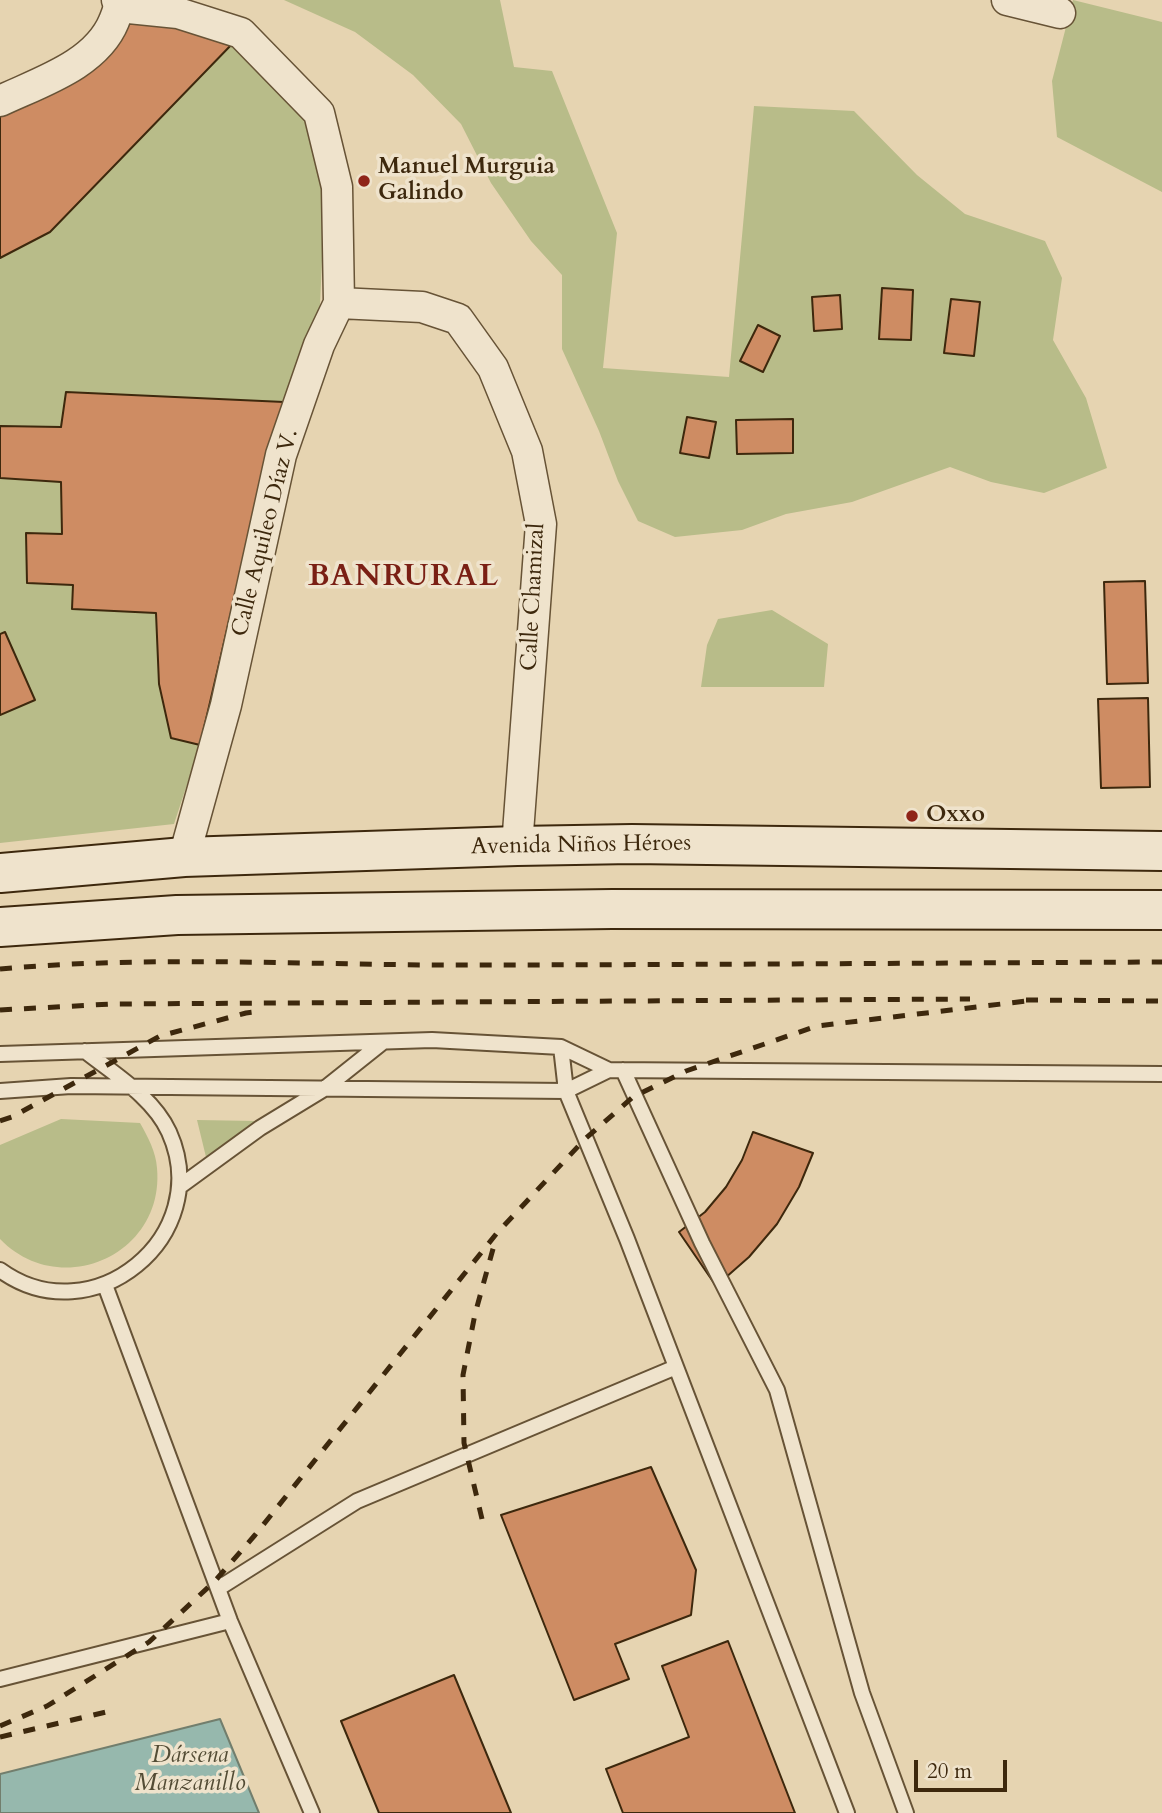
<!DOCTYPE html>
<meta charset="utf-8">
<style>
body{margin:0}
#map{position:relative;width:1162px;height:1813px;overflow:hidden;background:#e6d4b1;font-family:Cardo,serif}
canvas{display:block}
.scale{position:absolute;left:914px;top:1760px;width:93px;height:32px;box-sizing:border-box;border:4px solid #3d280d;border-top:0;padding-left:9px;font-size:21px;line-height:24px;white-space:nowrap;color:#3d280d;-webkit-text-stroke:5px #efe3cc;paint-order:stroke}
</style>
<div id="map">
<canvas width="1162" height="1813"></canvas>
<div class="scale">20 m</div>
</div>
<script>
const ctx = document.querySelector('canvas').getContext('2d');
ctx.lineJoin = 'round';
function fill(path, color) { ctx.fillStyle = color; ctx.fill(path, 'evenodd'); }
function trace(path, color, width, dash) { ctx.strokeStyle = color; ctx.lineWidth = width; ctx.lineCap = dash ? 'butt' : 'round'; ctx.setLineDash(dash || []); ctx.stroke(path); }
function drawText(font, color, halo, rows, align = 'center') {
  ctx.font = font + ' Cardo,serif'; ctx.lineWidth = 7; ctx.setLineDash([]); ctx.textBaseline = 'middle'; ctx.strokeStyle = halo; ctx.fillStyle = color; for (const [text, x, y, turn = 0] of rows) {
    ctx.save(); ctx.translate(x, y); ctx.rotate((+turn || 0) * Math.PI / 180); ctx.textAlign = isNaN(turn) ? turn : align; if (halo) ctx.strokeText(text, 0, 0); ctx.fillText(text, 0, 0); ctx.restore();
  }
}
fill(new Path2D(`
 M284,0H500L514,67L552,71L617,233L603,368L729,377L754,106L854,111L917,175L965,214L1045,241L1062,278L1053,340L1086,398L1107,468L1044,493L991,482L950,467L852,502L786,514L742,530L675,537L638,521L618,481L599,431L562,349V275L531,241L491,183L461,124L413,75L355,32Z
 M1073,0L1162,22V192L1057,137L1052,81Z
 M234,42L302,113L325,194L320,305L284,402L66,392L61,427L0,426V258Z
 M0,478L61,482L62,534H27V583L73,585V609L156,613L159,684L171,738L200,745L174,824L0,843Z
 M772,610L828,644L824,687H701L707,645L718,619Z
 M61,1119L140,1123C148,1137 156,1152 157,1168C165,1255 60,1301 0,1239V1145Z
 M197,1120L257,1121L206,1157Z`), '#b8bc89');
const water = new Path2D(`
 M220,1719L259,1813H0V1774Z`);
fill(water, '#96b8ad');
trace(water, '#727e6d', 2);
const building = new Path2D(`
 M125,17L174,23L234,42L50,232L0,258V111Z
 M882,288L913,290L911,340L879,339Z
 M840,295L842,329L814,331L812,297Z
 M951,299L980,302L974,356L944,353Z
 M758,325L780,336L763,372L740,361Z
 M66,392L284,402L268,455L200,745L171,738L159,684L156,613L72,609L73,585L27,583L26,533L62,534L61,482L0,478V426L61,427Z
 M687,417L716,422L709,458L680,453Z
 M793,419V453L737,454L736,420Z
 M1145,581L1148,683L1107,684L1104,582Z
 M5,632L35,700L0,715V634Z
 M1148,698L1150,787L1101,788L1098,699Z
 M753,1132L813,1153L799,1187L777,1224L749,1257L716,1286L679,1232L705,1212L726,1187L742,1160Z
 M651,1467L696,1570L691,1615L615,1644L629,1679L574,1700L501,1515Z
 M728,1641L795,1813H623L606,1769L689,1737L662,1666Z
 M454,1675L511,1813H379L341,1721Z`);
fill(building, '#ce8c63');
trace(building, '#3d280d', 2);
const service = new Path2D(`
 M561,1047L566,1091L627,1239L847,1813
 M0,1054L432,1040L561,1047L609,1070L1162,1074
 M623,1070L702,1243L777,1390L862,1693L906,1813
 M0,1091L71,1086L566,1091L609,1070
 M179,1187L260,1128L324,1089L383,1042
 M0,1270C92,1337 216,1236 169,1132C153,1097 114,1074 85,1051
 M105,1285L230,1621L312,1813
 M219,1588L357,1501L676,1367
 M0,1679L230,1621`);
const minor = new Path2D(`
 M1007,0L1060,13
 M119,7L178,13L241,33L319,113L337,187L339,303L319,345L281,455L226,705L184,857
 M0,101C40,82 96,65 114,21C117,13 120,8 117,0
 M339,303L422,307L458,319L493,368L527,451L541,524L517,846`);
const secondary = new Path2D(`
 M0,873L184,857L517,846L632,844L1162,851
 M0,927L177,915L612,909L1162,910`);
trace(service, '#675336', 18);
trace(minor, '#675336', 33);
trace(secondary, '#3d280d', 42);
trace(service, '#efe3cc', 14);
trace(minor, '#efe3cc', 30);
trace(secondary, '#efe3cc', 38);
trace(new Path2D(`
 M0,969C143,956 288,964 432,965C675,965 919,963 1162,962
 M1026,1000L1162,1001
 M0,1010L112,1004L970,999
 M0,1121L12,1117L160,1036L246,1013L263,1011
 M482,1519L464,1443L463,1375L475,1314L496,1238
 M0,1726L47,1706L149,1642L215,1581L255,1535L497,1233L585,1139L633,1097L686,1071L817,1026L1035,1000
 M0,1737L106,1712`), '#3d280d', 5, [12, 12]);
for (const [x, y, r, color] of [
 [364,181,7,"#8f2418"],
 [912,816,7,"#8f2418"]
]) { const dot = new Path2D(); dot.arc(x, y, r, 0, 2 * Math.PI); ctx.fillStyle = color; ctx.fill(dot); trace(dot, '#efe3cc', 2.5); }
drawText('bold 23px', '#3d280d', '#efe3cc', [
 ["Manuel Murguia",378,168],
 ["Galindo",378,194],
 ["Oxxo",926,816]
], 'left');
drawText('23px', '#3d280d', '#efe3cc', [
 ["Calle Aquileo Díaz V.",266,533,-76],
 ["Calle Chamizal",534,597,-87],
 ["Avenida Niños Héroes",581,846,-1]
]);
drawText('italic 24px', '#534c35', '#efe3cc', [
 ["Dársena",190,1756],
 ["Manzanillo",190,1784]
]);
ctx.letterSpacing = '2px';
drawText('bold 30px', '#7a1f14', '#efe3cc', [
 ["BANRURAL",404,578]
]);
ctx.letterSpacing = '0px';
</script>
